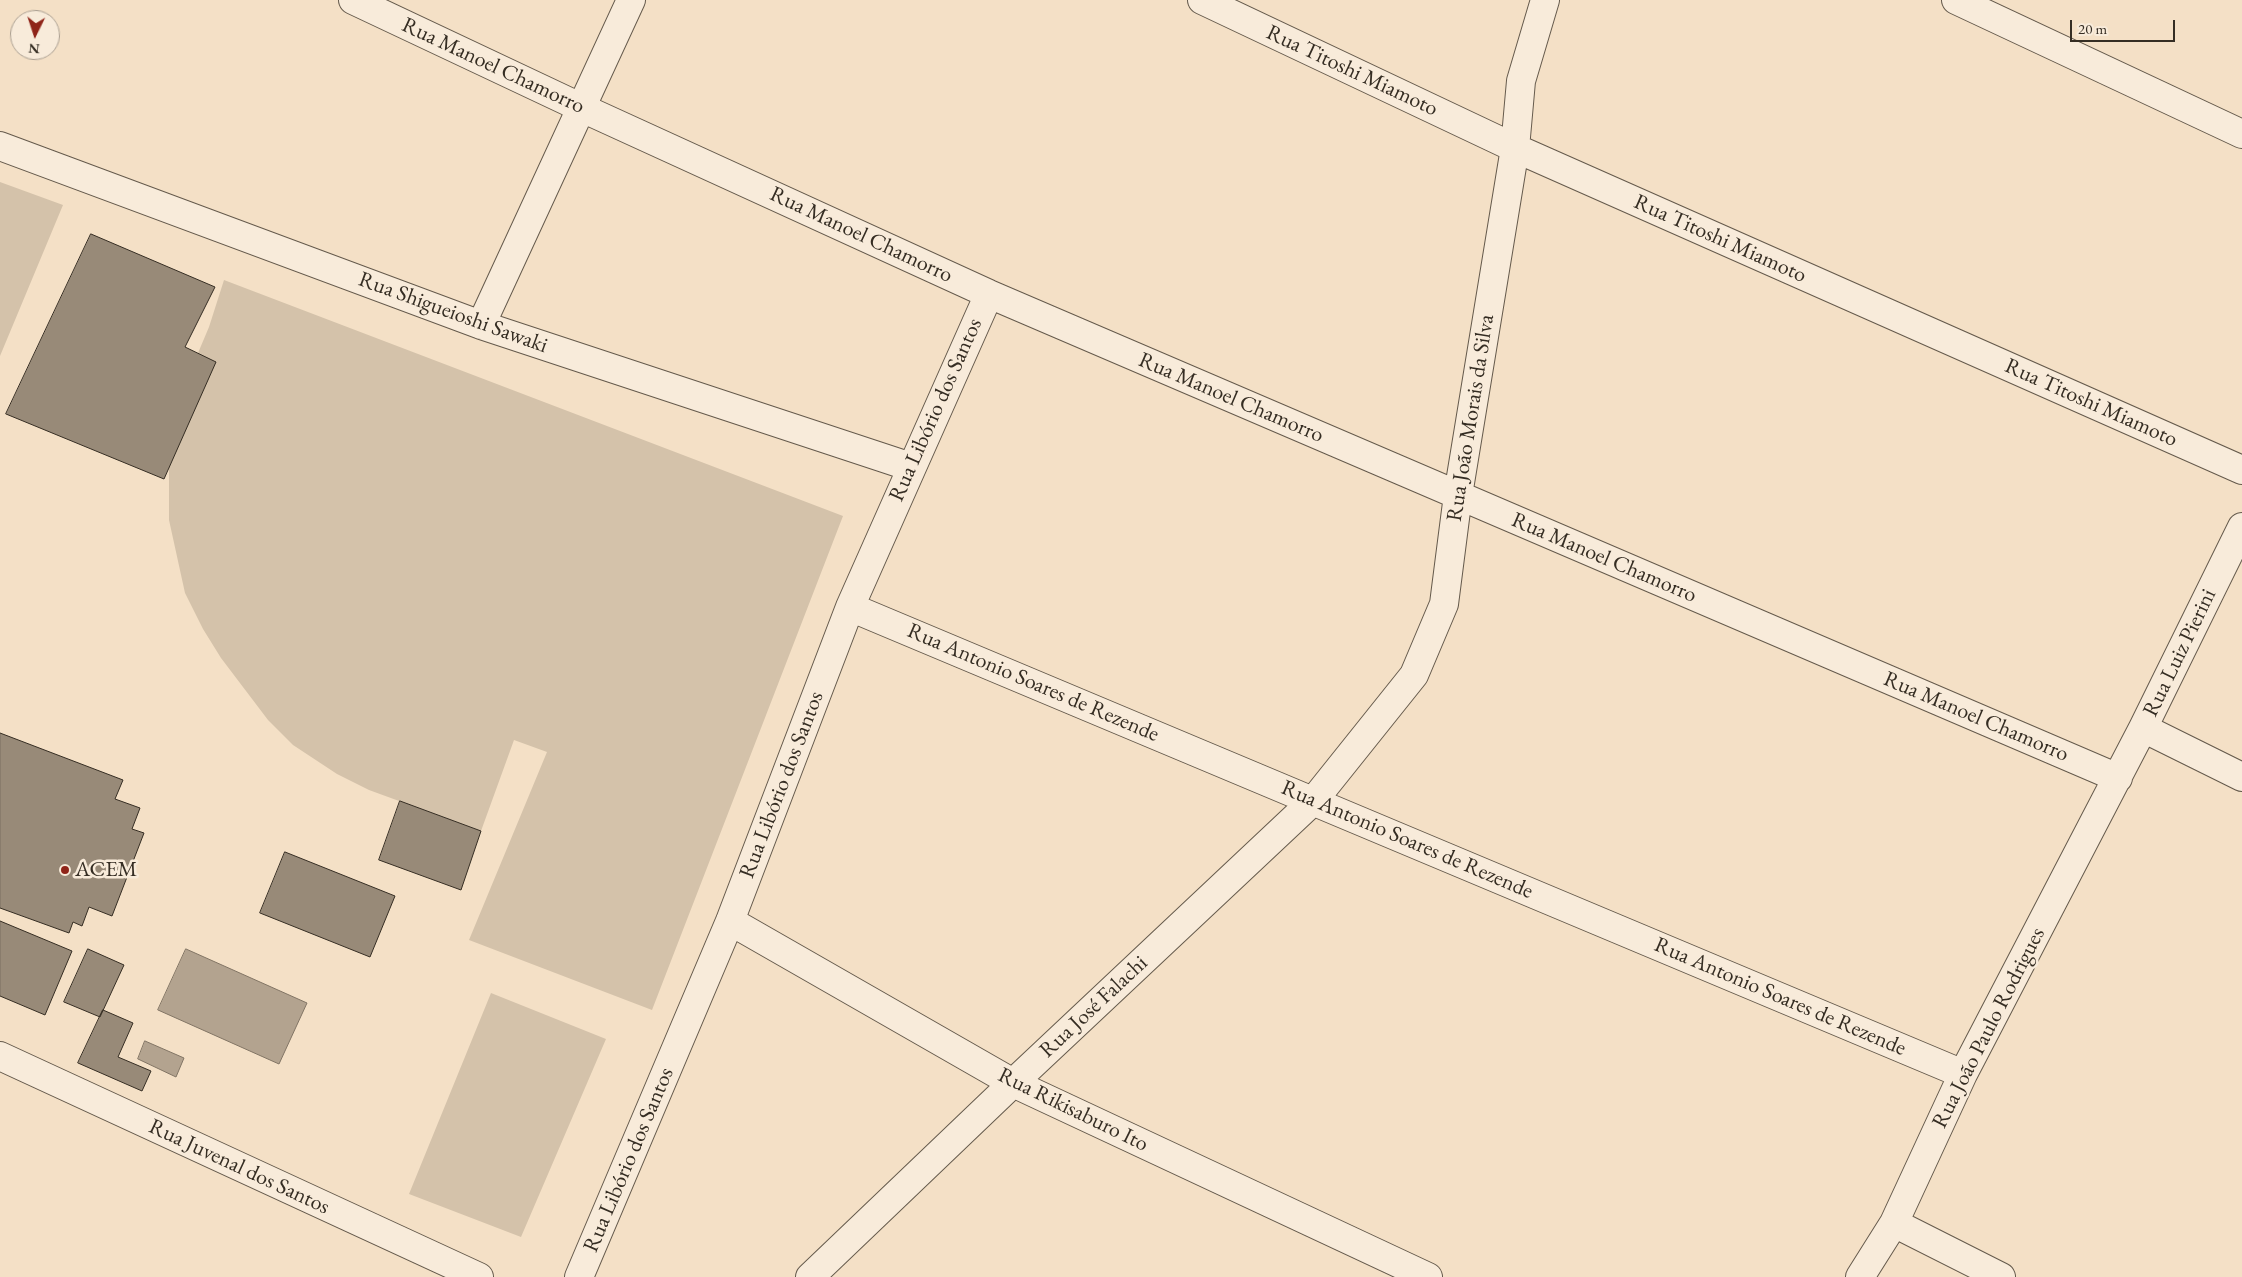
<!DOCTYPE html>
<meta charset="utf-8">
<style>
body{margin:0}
#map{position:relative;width:2242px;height:1277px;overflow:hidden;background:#f4e0c6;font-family:"EB Garamond",serif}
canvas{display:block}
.north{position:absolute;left:10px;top:10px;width:50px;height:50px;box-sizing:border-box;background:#f8ebda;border:1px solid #aa9f91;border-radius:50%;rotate:184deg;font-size:14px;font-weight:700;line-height:20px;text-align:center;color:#352d23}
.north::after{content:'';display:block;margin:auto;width:18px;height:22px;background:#8f2418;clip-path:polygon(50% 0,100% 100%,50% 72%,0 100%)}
.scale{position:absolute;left:2070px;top:20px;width:105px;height:22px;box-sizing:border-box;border:2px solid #352d23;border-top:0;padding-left:6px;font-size:15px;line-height:18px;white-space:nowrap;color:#352d23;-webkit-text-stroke:4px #f8ebda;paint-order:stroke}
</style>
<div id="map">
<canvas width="2242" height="1277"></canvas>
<div class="north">N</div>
<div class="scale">20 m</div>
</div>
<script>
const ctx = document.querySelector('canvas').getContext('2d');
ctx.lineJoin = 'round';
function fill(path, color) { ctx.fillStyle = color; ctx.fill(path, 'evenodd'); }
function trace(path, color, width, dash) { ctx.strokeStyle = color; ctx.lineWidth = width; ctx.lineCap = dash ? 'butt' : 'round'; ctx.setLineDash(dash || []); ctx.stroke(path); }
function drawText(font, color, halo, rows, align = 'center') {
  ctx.font = font + ' "EB Garamond",serif'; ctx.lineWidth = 5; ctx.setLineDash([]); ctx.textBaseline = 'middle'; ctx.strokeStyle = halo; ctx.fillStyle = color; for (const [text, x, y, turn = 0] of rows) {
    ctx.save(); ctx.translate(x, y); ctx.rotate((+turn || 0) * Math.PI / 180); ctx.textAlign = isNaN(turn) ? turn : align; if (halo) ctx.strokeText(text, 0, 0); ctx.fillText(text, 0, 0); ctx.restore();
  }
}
fill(new Path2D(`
 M0,182L63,205L0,356Z
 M224,280L843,516L652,1010L469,940L547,752L514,740L481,831L369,790L337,774L293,745L268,720L221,658L203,629L185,593L169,520V458L198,353L209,327Z
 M491,993L606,1039L521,1237L409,1194Z`), '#d4c2aa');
const water = new Path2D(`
 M186,949L307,1003L279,1064L158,1010Z
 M145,1041L184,1058L176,1077L138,1059Z`);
fill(water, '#b3a38f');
trace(water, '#817464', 1);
const building = new Path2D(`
 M91,234L215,287L185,347L216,362L164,479L6,414Z
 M0,733L123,780L115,799L140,808L132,829L144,833L112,916L89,907L82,926L73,922L69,933L0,908Z
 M400,801L481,831L461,890L379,860Z
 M285,852L395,896L370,957L260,913Z
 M0,921L72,951L45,1015L0,996Z
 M88,949L124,965L100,1017L64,1002Z
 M103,1010L133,1023L118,1057L151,1071L142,1091L78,1063Z`);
fill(building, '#988a78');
trace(building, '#352d23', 1);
const minor = new Path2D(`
 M353,0L582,108L989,294L2118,778
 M1202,0L1515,148L2242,470
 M1956,0L2242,134
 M0,146L481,325L911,467
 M481,325L631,0
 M850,607L1963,1074
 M2143,728L2242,777
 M730,921L1013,1083L1428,1277
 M0,1056L479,1277
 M1894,1223L2001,1277
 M579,1277L730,921L850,607L989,294
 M810,1277L1013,1083L1314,800L1414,675L1444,604L1458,495L1515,148L1521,81L1545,0
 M1860,1277L1894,1223L1963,1074L2143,728L2242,527`);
trace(minor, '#655a4c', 30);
trace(minor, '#f8ebda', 28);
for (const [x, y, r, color] of [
 [65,870,5,"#8f2418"]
]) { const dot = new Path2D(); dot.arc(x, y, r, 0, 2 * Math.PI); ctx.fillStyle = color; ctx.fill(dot); trace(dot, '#f8ebda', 2); }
drawText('22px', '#352d23', '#f8ebda', [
 ["Rua Manoel Chamorro",493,66,25],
 ["Rua Titoshi Miamoto",1352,71,25],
 ["Rua Manoel Chamorro",861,235,25],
 ["Rua Titoshi Miamoto",1720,239,24],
 ["Rua Shigueioshi Sawaki",453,313,20],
 ["Rua Manoel Chamorro",1231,398,23],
 ["Rua Titoshi Miamoto",2091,403,24],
 ["Rua Libório dos Santos",936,410,-66],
 ["Rua João Morais da Silva",1471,418,-81],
 ["Rua Manoel Chamorro",1604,558,23],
 ["Rua Luiz Pierini",2180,653,-64],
 ["Rua Antonio Soares de Rezende",1033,683,23],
 ["Rua Manoel Chamorro",1976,717,23],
 ["Rua Libório dos Santos",782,785,-69],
 ["Rua Antonio Soares de Rezende",1407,840,23],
 ["Rua Antonio Soares de Rezende",1780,997,23],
 ["Rua José Falachi",1094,1007,-43],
 ["Rua João Paulo Rodrigues",1989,1028,-63],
 ["Rua Rikisaburo Ito",1073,1110,26],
 ["Rua Libório dos Santos",629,1160,-67],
 ["Rua Juvenal dos Santos",239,1167,25]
]);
drawText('22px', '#352d23', '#f8ebda', [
 ["ACEM",75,870]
], 'left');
</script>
